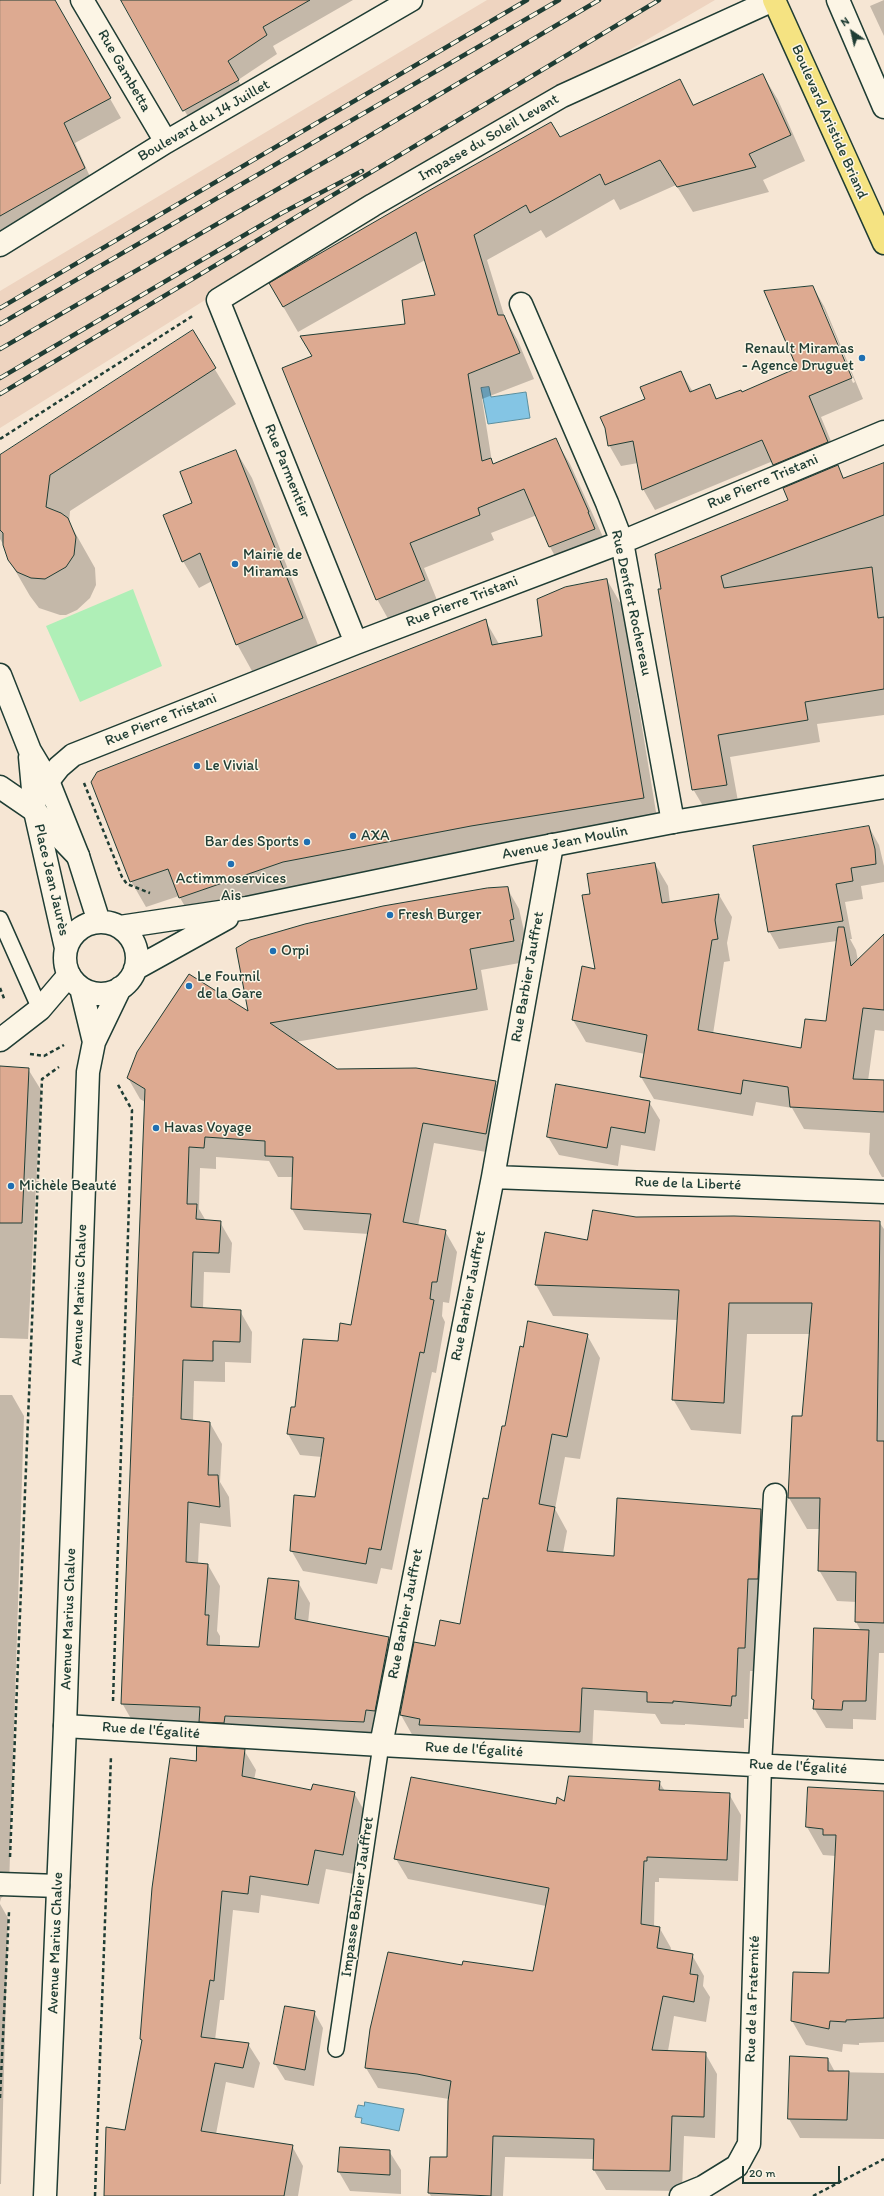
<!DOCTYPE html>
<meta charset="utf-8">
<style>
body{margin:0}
#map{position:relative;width:884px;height:2196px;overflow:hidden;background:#f6e6d4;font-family:Itim,sans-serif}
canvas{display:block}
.north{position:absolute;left:832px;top:12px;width:40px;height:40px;-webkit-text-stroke:3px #fcf5e5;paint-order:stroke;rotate:326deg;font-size:11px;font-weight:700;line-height:16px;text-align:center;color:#1f3d34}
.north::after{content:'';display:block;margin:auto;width:14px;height:18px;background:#1f3d34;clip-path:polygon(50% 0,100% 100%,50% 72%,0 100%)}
.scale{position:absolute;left:742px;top:2166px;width:98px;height:18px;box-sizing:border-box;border:2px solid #1f3d34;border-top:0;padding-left:5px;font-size:12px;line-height:14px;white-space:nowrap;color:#1f3d34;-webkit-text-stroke:3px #fcf5e5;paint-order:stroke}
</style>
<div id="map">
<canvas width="884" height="2196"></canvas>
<div class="north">N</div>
<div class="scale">20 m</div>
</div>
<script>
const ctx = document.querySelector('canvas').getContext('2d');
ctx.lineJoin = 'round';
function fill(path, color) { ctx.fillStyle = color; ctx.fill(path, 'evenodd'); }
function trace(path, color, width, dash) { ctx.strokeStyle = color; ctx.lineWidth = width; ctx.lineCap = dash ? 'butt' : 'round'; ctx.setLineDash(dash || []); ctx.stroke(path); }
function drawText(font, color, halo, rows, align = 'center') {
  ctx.font = font + ' Itim,sans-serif'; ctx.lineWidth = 3; ctx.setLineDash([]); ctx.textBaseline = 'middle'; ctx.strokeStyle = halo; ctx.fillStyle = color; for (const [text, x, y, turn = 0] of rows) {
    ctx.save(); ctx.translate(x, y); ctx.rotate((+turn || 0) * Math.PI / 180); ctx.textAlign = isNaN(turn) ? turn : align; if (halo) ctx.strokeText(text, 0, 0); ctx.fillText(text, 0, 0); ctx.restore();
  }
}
fill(new Path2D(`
 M487,0H715L258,267L0,428V291Z`), '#eed4c0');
fill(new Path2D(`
 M133,589L162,666L80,702L46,626Z`), '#afefb7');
const water = new Path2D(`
 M489,387L491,397L526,392L530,418L488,424L481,388Z
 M365,2102L404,2109L399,2131L361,2123L362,2118L355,2117L358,2105L364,2106Z`);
fill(water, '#84c5e4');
trace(water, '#5c8f9e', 1);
fill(new Path2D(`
 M0,0H54L121,118L75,143L95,188L0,242Z
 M122,0H353L273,46L277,54L238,80L249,99L195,129Z
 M884,0V36L870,6Z
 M763,75L778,100L805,161L763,180L769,192L693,212L676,185L620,210L614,199L546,238L541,230L487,260L505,318L518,341L534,379L482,399L492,462L494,465L555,439L570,464L603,537L601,538L608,554L564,572L550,547L537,515L491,533L494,540L424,568L439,605L391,624L377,599L406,325L436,295L425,260L298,332L270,284L679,80L694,106Z
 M813,287L825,308L863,399L821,417L840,463L786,485L773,461L655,510L643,489L638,463L621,466L609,445L646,399L681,372L693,392L709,386L718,400L742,393L798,368ZM821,307H823L855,382L853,383Z
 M192,332L236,404L70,511L69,522L95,568L96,585L90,598L77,610L66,615H60L39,608L30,596L9,560L6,549L0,539V456Z
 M236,451L252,478L318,645L252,671L237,644L212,581L199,588L183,561L194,504Z
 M884,463V715L817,724L820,742L730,757L739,807L706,811L693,789L662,589L837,466L844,478Z
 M607,580L622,606L658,824L195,924L179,896L146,907L131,881L485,620L499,644L543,637Z
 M869,827L879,845L884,866V882L861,886L863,899L845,902L852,939H850L856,950L858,961L884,936V1031L875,1030L868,1081H884V1177H882L869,1154L870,1133L804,1129L792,1108L756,1102L753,1116L654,1099L641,1077L645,1054L586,1042L573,1020L596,970L592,894L655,864L668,886L670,903L719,895L732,917L727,943L730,961L724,962L713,1034L802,1049L827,1022L837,941L779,949L769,931Z
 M507,888L519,909L526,940H521L525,962L481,970L488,1010L295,1042L337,1070L495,1082L507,1103L498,1154L434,1143L418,1226L445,1231L457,1252L449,1303L443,1302L442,1316L445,1322L436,1373L432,1372L392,1570L381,1568L377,1584L303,1571L291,1550L316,1498L322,1457L300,1455L288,1434L296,1408L352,1326L369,1234L304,1230L292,1209L293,1177H278L269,1161L216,1157V1169L200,1168L199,1209L206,1221L220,1222L232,1243L230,1273L204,1272L203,1309L240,1311L252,1332L251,1363L225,1362V1382L194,1381L193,1422L210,1423L222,1444L220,1482L229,1497L231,1527L200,1523L198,1564L208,1565L220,1586L217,1631L220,1636V1646L260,1648L298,1582L310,1603L308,1623L389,1638L401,1659L375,1743L134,1724L122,1703L145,1102L140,1099L128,1078L249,1013Z
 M0,1067L28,1069L41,1090L28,1339L0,1338Z
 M649,1102L660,1120L655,1151L621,1145L618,1166L559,1155L548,1137Z
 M636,1218L879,1222L884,1229V1653H879L876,1720L853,1719V1729L826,1728L814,1708L813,1699L861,1631L856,1622L857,1602L837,1601L819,1570L820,1529H807L789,1498L803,1417L810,1334H747L741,1434L691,1430L673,1399L678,1320L553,1316L536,1285L546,1233L588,1241Z
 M587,1335L600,1358L580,1459L565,1457L555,1509L567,1531L563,1553L615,1557L761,1510L774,1533L758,1671H750L748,1719H744V1728L685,1724V1725L661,1724L655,1714L594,1710L592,1754L414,1738L401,1715L415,1643L435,1647L461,1626L506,1428Z
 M0,1395H12L24,1416L9,1887L8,1893L1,1898L0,1902Z
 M244,1750L256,1770L254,1780L312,1791L354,1793L365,1812L354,1874L326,1869L319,1904L261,1895L259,1913L233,1910L224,2000H220L215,2040L248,2044L260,2063L254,2088L226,2082L216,2134L292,2146L303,2166L298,2196H105L126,2132L143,2042L141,2039L197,1762Z
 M659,1782L665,1791L729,1794L741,1815L738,1881L659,1878V1882H655L654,1927H659L671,1948L670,1952L692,1955L704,1976L703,1986L710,1997L706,2022L674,2016L668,2051L705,2053L717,2074L715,2138L684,2136L682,2191L606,2190L594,2170V2159L505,2157L503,2196H431L429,2193L448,2158L449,2099L378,2088L366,2068L463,1966L534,1972L546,1906L408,1879L396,1859L565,1802Z
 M809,1788L884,1860V2042L859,2043V2045L843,2044L842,2052L806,2045L792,2021L830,1974L836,1856L823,1855L807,1827Z
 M0,1904L8,1918L1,2184H0Z
 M314,2012L323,2028L314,2086L285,2080L275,2064Z
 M828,2059L835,2072L884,2073V2139L800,2138L789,2119Z
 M389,2151L401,2170V2194L350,2191L339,2172Z`), '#0003');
const building = new Path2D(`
 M0,0H55L111,98L64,123L85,168L0,216Z
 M121,0H310L263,27L267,35L228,61L239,80L183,111Z
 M763,74L791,135L749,154L756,167L677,187L660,160L605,185L600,174L530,213L526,205L474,235L498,315H504L520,353L468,374L482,461L491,458L493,464L556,438L589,512H588L595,529L549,547L524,489L478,508L480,515L410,543L425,580L376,600L282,368L312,356L300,336L405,324L402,300L435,295L416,232L283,307L269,283L428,191L551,122L560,137L680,79L693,105Z
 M813,286L852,378L809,396L828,442L773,465L762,440L642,490L633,441L608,446L605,428L600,417L645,399L640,387L681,371L690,392L710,384L716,399L741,390L742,392L797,368L764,291Z
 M193,330L216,368L50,475L46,507L61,513L68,518L76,537L74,555L66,567L45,579L31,578L17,572L8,560L3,545V533L0,530V455Z
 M236,450L303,618L236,645L200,553L182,562L163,515L192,503L180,472Z
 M884,463V515L721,576L724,588L872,567L878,618L884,617V689L805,702L808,720L718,735L727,785L692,790L658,589H661L655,554L788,500L783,488L838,465L843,478Z
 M607,579L644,798L471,826L283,862L179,898L168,869L130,882L91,782L97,772L486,619L492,645L542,636L537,599L565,587Z
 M869,826L875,849L876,864L851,868L853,881L836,884L843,921L768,932L753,846Z
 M655,863L662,903L719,894L715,920L718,939L712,940L698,1030L801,1048L805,1019L826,1021L838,927H844L851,966L884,934V1010L863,1008L853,1079L884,1080V1112L790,1107L788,1087L743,1080L741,1094L640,1077L647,1035L572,1020L582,966L595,969L582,895L590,894L587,874Z
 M508,887L514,919L510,920L514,941L470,949L477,989L270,1023L337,1069L416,1068L496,1081L486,1134L423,1123L403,1222L446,1230L437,1282H432L430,1299L434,1300L424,1353L420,1352L381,1550L369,1548L366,1564L290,1551L294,1495L315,1497L324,1438L287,1434L291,1407H295L303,1339L338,1341L340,1323L351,1325L371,1214L291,1209L293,1157L265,1156V1141L205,1137L204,1148L189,1147L187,1204H197L196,1219L221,1221L219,1253L193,1252L191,1307L241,1310L240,1342L213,1341V1361L183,1360L181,1419L210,1422L208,1475H218L220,1507L188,1502L186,1562L208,1564L205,1615H209L207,1645L259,1647L268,1578L299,1581L295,1619L389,1637L375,1711L366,1710L364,1722L225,1716L224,1723L199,1722L200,1707L121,1704L145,1089L127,1078L137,1052L189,974L248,1011L236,948L250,940L305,924L383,906L487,888Z
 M0,1066L29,1068L22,1223H0Z
 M556,1084L650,1101L645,1133L611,1127L607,1148L547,1137Z
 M593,1210L636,1217L734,1216L880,1221L877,1441H884V1623L855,1622L856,1572L818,1571L820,1498H788L792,1416H802L812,1303H729L724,1403L672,1400L679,1290L535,1285L545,1232L587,1240Z
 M528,1321L588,1334L567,1437L552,1434L539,1504L555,1507L547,1551L614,1556L617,1498L761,1509L758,1579H748L745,1648H738L736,1696H732L731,1706L673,1701V1703L647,1702V1692L582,1688L580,1732L419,1725L420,1719L400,1715L414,1642L435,1646L440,1620L460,1624L483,1498L488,1499L502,1426H505L520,1346L523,1347Z
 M814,1628L869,1630L866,1701H843L842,1710L813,1709L814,1700L812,1699Z
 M197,1746L245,1749L242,1776L311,1790L313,1784L355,1792L343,1855L315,1850L308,1885L250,1876L248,1894L222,1891L214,1981L210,1980L201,2037L249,2043L243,2068L215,2063L201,2131L293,2145L284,2196H104L106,2127L125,2130L142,2040L140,2039L152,1888L170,1758L196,1761Z
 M569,1776L660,1781L659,1790L730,1793L727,1860L647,1857V1861H644L641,1924L660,1927L657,1948L693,1954L690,1974L698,1975L694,2002L663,1996L652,2050L706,2052L704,2117L672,2116L670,2171L593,2170L594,2139L493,2136L491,2196L428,2193L430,2157H447L448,2101L451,2081L417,2074L365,2068L370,2029L388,1952L462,1965L463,1961L533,1971L549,1888L394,1859L411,1777L556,1804L557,1797L564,1801Z
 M808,1787L884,1791V2018L846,2020V2022L830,2021L829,2029L791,2021L793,1972L829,1973L836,1835H823V1829L806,1827Z
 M285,2006L315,2011L305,2070L274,2064Z
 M790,2056L828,2058V2071H849L847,2120L788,2119Z
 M340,2147L390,2150V2175L338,2172Z`);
fill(building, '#ddaa91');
trace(building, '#1f3d34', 1);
const lane = new Path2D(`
 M0,919L40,1009
 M336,2049L381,1745`);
const street = new Path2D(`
 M82,0L166,142
 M838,0L884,107
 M0,245L166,142L411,0
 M521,304L607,503L622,542L673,822
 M356,643L218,300L373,205L562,96L773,0
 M48,781L59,767L73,755L356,643L622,542L884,432
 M0,787L35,811L78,856
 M0,1040L40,1009L69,975
 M493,1177L884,1192
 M65,1726L381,1745L884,1772
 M381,1745L493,1177L552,845
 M0,1884L58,1886
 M681,2196L703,2187L737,2166L749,2144L760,1765L775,1495`);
const secondary = new Path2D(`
 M0,675L30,751L48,781L78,856L99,922
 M30,757L35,811L66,948
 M65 958a36 36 0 1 1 72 0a36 36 0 1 1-72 0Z
 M120,927L247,908L517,852L673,822L884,787
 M135,969L227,918
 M81,988L94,1042
 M45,2196L65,1726L88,1072L94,1042L120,988`);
const primary = new Path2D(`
 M774,0L884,243`);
trace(lane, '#1f3d34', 18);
trace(street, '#1f3d34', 25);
trace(secondary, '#1f3d34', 25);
trace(primary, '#1f3d34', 25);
trace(new Path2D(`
 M0,439L194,315
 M84,783L122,877L127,884L150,893
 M0,988L5,1001
 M30,1054L44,1056L64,1045
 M113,1701L132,1110L117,1083
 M10,1857L42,1079L59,1067
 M0,2098L9,1912
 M95,2196L111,1756
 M813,2196L884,2159`), '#1f3d34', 2.5, [4, 3]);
trace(lane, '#fcf5e5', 15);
trace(street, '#fcf5e5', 22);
trace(secondary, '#fcf5e5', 22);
trace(primary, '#f5e382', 22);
const rail = new Path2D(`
 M0,308L527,0
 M0,324L559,0
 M0,349L349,148L599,0
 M0,378L282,213L362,171
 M0,394L659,0`);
trace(rail, '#1f3d34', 4.5);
trace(rail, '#fcf5e5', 3, [9]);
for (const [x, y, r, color] of [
 [862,358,4,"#1f6fb2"],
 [235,564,4,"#1f6fb2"],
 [197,766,4,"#1f6fb2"],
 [353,836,4,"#1f6fb2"],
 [307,842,4,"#1f6fb2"],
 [231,864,4,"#1f6fb2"],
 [390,915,4,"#1f6fb2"],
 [273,951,4,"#1f6fb2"],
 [189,986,4,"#1f6fb2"],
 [156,1128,4,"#1f6fb2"],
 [11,1186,4,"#1f6fb2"]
]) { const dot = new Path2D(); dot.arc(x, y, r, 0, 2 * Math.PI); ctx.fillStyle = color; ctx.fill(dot); trace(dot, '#fcf5e5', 1.5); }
drawText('15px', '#1f3d34', '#fcf5e5', [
 ["Rue Gambetta",124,71,60],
 ["Boulevard du 14 Juillet",204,121,-30],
 ["Boulevard Aristide Briand",829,122,66],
 ["Impasse du Soleil Levant",489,138,-30],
 ["Rue Parmentier",287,471,68],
 ["Rue Pierre Tristani",763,482,-23],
 ["Rue Pierre Tristani",462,602,-21],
 ["Rue Denfert Rochereau",631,603,78],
 ["Rue Pierre Tristani",161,720,-22],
 ["Avenue Jean Moulin",565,843,-11],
 ["Place Jean Jaurès",51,880,77],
 ["Rue Barbier Jauffret",528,977,-80],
 ["Rue de la Liberté",688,1184,2],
 ["Avenue Marius Chalve",80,1295,-88],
 ["Rue Barbier Jauffret",469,1296,-79],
 ["Rue Barbier Jauffret",406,1614,-79],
 ["Avenue Marius Chalve",69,1619,-88],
 ["Rue de l'Égalité",151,1731,4],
 ["Rue de l'Égalité",474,1750,3],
 ["Rue de l'Égalité",798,1767,3],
 ["Impasse Barbier Jauffret",358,1897,-82],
 ["Avenue Marius Chalve",56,1943,-88],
 ["Rue de la Fraternité",753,1999,-88]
]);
drawText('15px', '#1f3d34', '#fcf5e5', [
 ["Renault Miramas",854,349,"right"],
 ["- Agence Druguet",854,366,"right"],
 ["Mairie de",243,555],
 ["Miramas",243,572],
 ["Le Vivial",205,766],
 ["AXA",361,836],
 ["Bar des Sports",299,842,"right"],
 ["Actimmoservices",231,879,"center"],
 ["Ais",231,896,"center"],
 ["Fresh Burger",398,915],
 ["Orpi",281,951],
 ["Le Fournil",197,977],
 ["de la Gare",197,994],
 ["Havas Voyage",164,1128],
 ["Michèle Beauté",19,1186]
], 'left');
</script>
